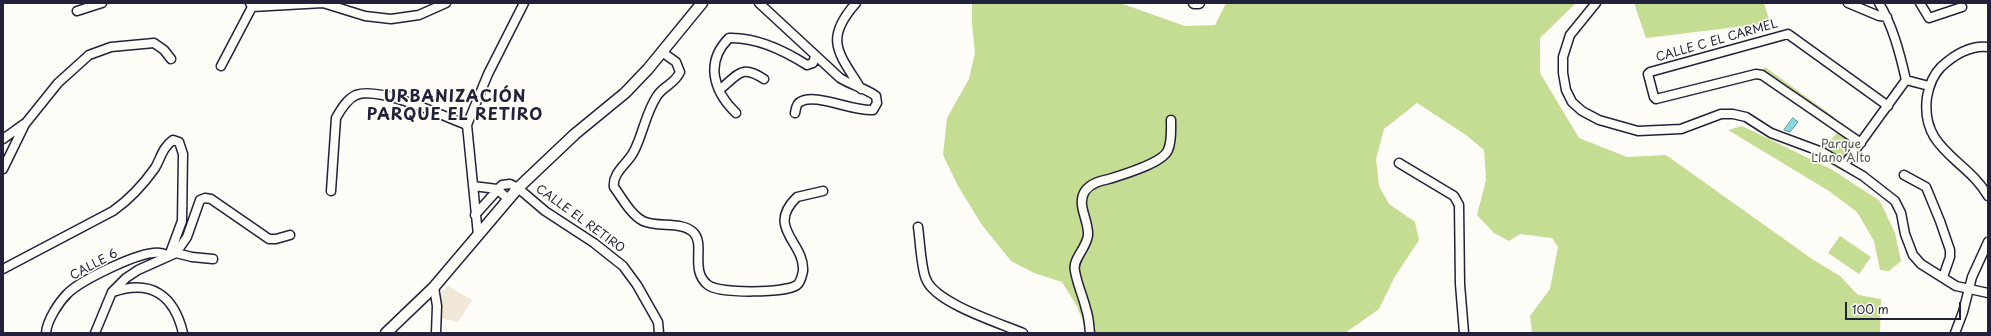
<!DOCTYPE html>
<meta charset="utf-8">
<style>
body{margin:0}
#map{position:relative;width:1991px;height:336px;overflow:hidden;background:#fdfcf7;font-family:"Playpen Sans",sans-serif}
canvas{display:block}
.frame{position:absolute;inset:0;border:4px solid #22223b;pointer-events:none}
.scale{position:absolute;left:1845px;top:302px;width:116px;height:18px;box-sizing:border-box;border:2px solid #22223b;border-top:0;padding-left:5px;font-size:12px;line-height:14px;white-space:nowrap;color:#22223b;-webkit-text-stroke:3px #fdfcf7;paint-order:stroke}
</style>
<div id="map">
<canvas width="1991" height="336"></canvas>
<div class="frame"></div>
<div class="scale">100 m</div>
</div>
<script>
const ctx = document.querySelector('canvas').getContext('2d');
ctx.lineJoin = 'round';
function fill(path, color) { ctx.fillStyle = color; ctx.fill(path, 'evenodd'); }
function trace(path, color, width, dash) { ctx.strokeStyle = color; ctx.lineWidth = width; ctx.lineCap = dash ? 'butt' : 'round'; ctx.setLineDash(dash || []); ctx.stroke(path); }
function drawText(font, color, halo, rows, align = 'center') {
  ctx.font = font + ' "Playpen Sans",sans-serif'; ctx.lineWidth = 3.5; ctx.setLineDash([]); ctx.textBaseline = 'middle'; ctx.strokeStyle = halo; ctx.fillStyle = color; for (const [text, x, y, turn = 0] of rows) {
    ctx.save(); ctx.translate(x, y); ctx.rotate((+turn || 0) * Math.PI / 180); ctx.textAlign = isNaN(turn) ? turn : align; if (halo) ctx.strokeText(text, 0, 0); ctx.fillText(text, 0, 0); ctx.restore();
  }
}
fill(new Path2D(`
 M448,286L472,300L458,322L440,318V295Z`), '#f1e7d6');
fill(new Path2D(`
 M972,3H1120L1185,26L1215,25L1226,3H1576L1540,38V73L1579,138L1627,157L1666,155L1812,259L1840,276L1858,295L1881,299L1880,333H1532L1530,316L1550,289L1558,247L1552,238L1520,234L1509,241L1494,233L1477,215L1486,180L1484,150L1466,135L1417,103L1384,129L1376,159L1379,186L1389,204L1415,222L1419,240L1394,278L1379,309L1345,333H1087L1077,306L1062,282L1034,273L1011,261L982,225L958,186L943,155L947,118L969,79L975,53L972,24Z
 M1634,3H1764L1770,23L1646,38Z
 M1765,67L1834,117L1829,127L1758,76Z
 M1742,126L1831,169L1880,201L1895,233L1901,261L1889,271L1880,270L1874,241L1857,212L1829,191L1728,130Z
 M1839,131L1861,145L1850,175L1824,161L1825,146Z
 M1840,236L1871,257L1859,274L1828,253Z`), '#c4dd93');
const water = new Path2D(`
 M1793,118L1798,122L1790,132L1784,130Z`);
fill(water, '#87d9e0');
trace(water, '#5f909e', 1);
const minor = new Path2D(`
 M250,3L252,7L323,3L365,16L391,19L419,15L446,3
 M759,3L840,78C851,85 865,88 876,96L877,103L873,110C854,112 814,92 800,102C796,104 796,109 795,113
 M856,3C823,40 839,53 861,89
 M1596,3L1570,35L1563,57V73L1566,90L1572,102L1582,111L1599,120L1638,131L1681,129L1721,114H1733L1746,117L1771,133L1822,152L1863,176L1895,201L1901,213L1905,234L1913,255L1921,264L1956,286L1988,293
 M1848,3L1879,16L1887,17
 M1920,3L1929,18L1962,7
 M77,11L102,3
 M1988,47C1970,45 1954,55 1941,67C1934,74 1929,86 1927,97C1920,150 1966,158 1988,196
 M662,52L676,62L680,72C675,84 663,86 657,96C645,114 643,135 633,153C627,164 612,173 614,187C622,198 631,215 643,221C658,228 681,221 693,232C706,244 689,270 708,285C719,294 786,293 797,285C801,282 802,275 803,271C805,242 765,228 797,197L823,191
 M221,66L252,7
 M1906,80L1929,86
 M719,90C738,76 740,63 764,79
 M736,113C713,91 705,62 729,38C756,37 785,51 807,65L813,63L815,56
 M3,139L24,124
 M1861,143L1762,75L1756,74L1656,99L1654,97L1648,74L1650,72L1788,34L1888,106
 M1399,163L1454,196L1459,205L1460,284L1464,333
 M1845,164L1906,80C1900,54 1893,26 1879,3
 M3,169L25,124L58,83L89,55L111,47L154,43L164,50L171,59
 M1904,175L1926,187L1940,221L1950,250V257L1943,277
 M473,186L497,189L508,199
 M331,191L336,118C341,109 347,99 356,95C380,86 443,116 467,125
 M475,215L502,185L510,184L518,188L545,211L594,243L623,266L637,285L658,322L659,333
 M918,227C920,240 921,268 926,279C935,303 999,323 1023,333
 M478,235L467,125L488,74L524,3
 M176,253L192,257L213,259
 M3,269L113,211C130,199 143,185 155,168C161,158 162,148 173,140L179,142L183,154L182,221L169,256
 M434,287L437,306L436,333
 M113,292C151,279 174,295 183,333
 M46,333C47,320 59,302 68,293C82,280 141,250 160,253C163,253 166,255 169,256
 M95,333L112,292L126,278L138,270L176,253L187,237L200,200L205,198L211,199L269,239H276L290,235
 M1090,333C1089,325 1089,317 1086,309C1083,296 1077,284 1075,271C1072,259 1087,248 1088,235C1089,220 1076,205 1085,191C1091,183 1100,181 1109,179C1122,175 1163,163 1168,150C1172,141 1171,130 1171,120
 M1955,333L1963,312L1972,277L1988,242`);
const tertiary = new Path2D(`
 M1194,3H1199
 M386,333L434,287L518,188L575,134L625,93L648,69L702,3`);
trace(minor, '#22223b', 11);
trace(tertiary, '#22223b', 13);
trace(minor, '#fdfcf7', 8);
trace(tertiary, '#fdfcf7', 10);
drawText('12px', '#22223b', '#fdfcf7', [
 ["CALLE C EL CARMEL",1717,41,-16],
 ["CALLE EL RETIRO",580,219,36],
 ["CALLE 6",94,265,-28]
]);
drawText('12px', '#535a55', '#fdfcf7', [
 ["Parque",1841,145],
 ["Llano Alto",1841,159]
]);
ctx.letterSpacing = '1px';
drawText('bold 16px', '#22223b', '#fdfcf7', [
 ["URBANIZACIÓN",455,98],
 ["PARQUE EL RETIRO",455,116]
]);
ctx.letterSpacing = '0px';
</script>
